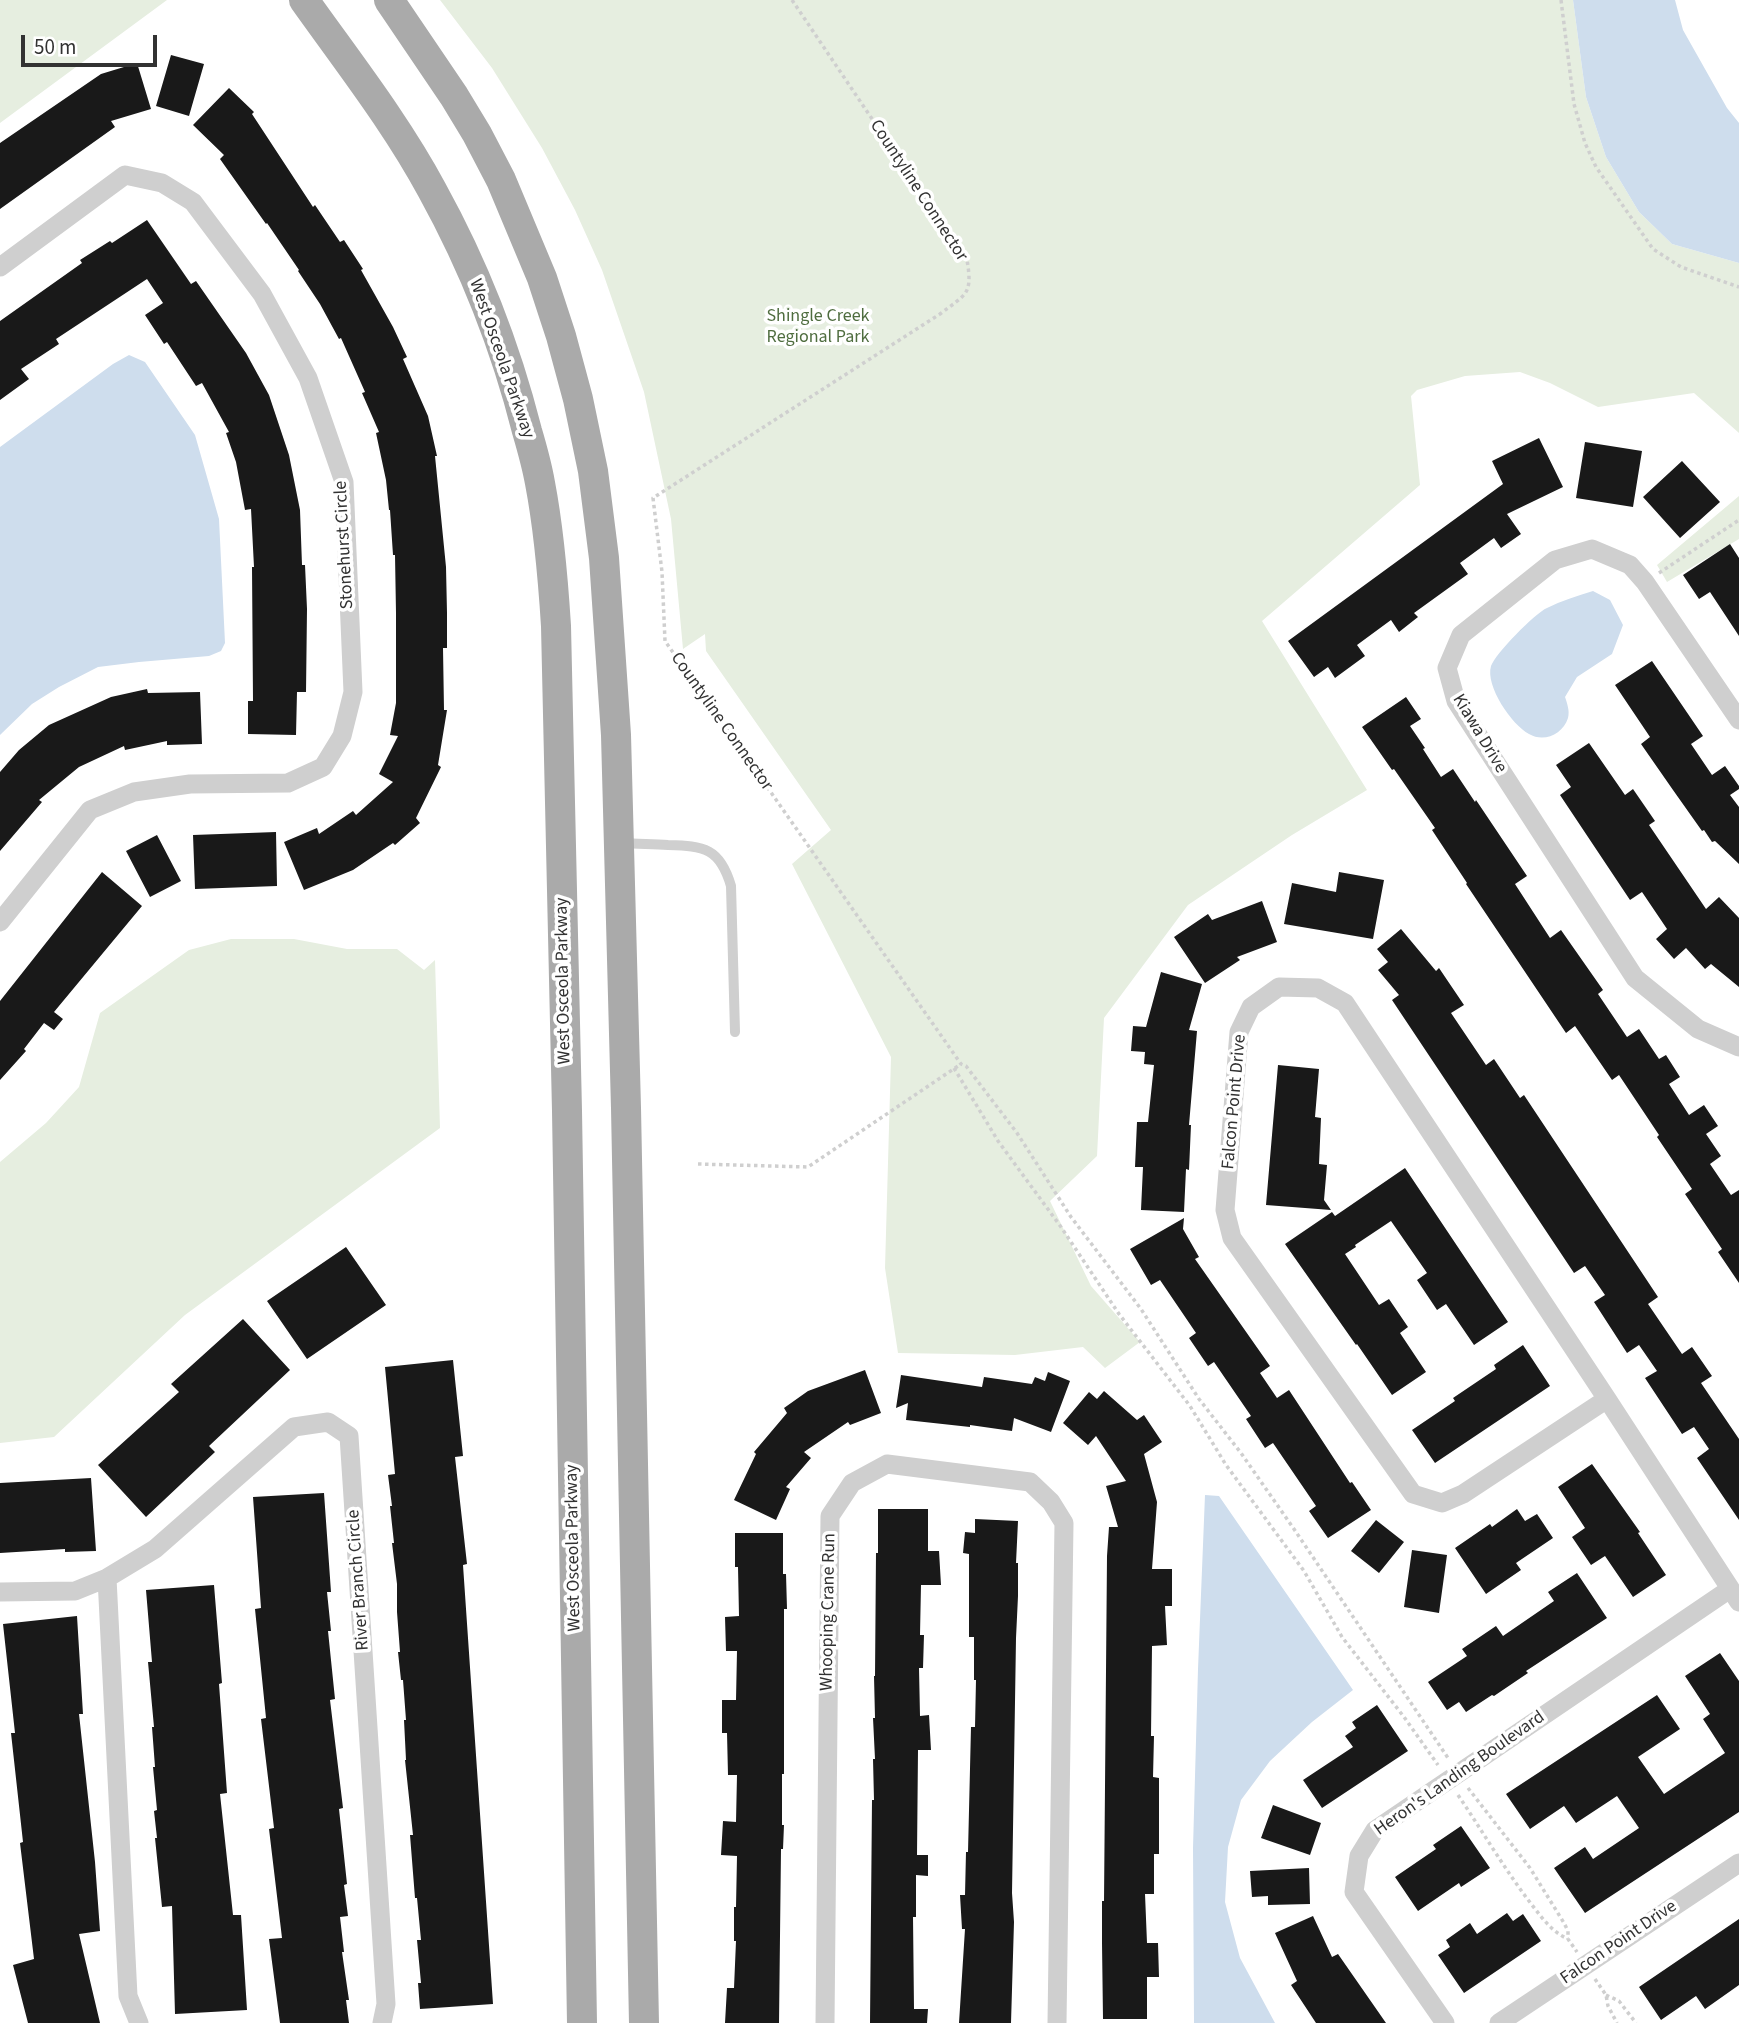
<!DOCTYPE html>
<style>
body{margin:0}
#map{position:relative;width:1739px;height:2023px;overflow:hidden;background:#fff;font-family:"Source Sans 3",sans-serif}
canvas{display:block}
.scale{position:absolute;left:21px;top:35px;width:136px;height:32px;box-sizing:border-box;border:4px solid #323232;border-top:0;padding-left:9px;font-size:21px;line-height:24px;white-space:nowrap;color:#323232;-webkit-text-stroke:5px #fff;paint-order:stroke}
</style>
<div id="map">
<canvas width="1739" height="2023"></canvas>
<div class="scale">50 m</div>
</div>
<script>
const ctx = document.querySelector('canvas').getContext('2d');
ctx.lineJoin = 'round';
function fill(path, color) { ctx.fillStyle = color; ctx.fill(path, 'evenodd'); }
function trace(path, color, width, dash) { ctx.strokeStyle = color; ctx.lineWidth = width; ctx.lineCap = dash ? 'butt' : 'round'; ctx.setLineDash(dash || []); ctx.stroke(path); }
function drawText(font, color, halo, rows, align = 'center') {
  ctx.font = font + ' "Source Sans 3",sans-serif'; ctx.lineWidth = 7; ctx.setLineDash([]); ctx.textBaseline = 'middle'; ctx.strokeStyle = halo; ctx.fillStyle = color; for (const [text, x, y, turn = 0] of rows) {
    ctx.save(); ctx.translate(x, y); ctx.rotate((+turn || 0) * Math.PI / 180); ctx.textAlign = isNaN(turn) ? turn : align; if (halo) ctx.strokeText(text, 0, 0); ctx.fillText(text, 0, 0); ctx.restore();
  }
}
fill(new Path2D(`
 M0,0H167L0,123Z
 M440,0H1573L1586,97L1606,157L1639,212L1672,244L1739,263V433L1694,393L1598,407L1550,383L1520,372L1465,376L1417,390L1411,396L1420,485L1262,621L1367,790L1292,835L1188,905L1104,1018L1097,1156L1050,1201L1091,1286L1140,1342L1105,1368L1083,1347L1015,1355L898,1353L885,1268L891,1057L792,864L831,830L706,651L705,634L683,649L671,519L644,392L602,270L575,210L542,148L492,68Z
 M1739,496V539L1667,582L1657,565Z
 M231,939H294L347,949H397L424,970L435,960L440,1128L185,1315L54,1437L0,1443V1162L46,1123L79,1087L100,1013L189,950Z`), '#e6eee0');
fill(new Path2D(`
 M1573,0H1675L1683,30L1727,108L1739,123V263L1672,244L1639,212L1606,157L1586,97Z
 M129,355L145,362L195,435L219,519L225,643L221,651L209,656L139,662L98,667L59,687L32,704L0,735V447L113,364Z
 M1593,591L1610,600L1623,625L1612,654L1577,677L1565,697C1567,703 1570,711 1568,718C1563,734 1544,743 1529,734C1512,725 1485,686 1491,666C1495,654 1535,613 1547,608C1561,601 1577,596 1593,591Z
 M1205,1495L1219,1496L1353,1690L1312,1722L1270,1761L1241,1800L1228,1847L1225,1902L1240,1958L1275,2023H1194L1193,1848L1198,1669Z`), '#cedded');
fill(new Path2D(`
 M171,55L204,64L189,116L156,106Z
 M137,63L151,109L111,121L115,127L0,209V143L101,74Z
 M229,88L254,112L252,114L313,207L315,205L340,242L344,240L363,269L361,270L393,327L407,357L403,359L428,416L437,456H435L446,567L447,613V648H443L444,710H447L438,765L441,767L416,818L420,823L395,845L393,843L353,870L304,890L284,842L317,828L319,834L353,811L356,815L393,782L379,774L398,736L390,735L396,703V613L395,555H393L390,510H389L386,480L376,433L379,432L362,393L365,392L341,338L339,339L320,304L298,271L299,270L267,223L266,224L220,159L224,155L193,125Z
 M147,220L191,284L196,281L246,353L269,395L289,455L300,510L302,565H305L307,609L306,692H297L296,735L248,734V701H253L252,567H254L251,509L245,510L236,462L226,433L229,432L202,383L196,386L167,342L164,344L145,315L163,303L147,279L56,339L59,344L21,369L29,379L0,400V321L82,263L80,260L110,241L112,243Z
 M1539,438L1563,487L1507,514L1521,534L1501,548L1494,538L1460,563L1468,574L1414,613L1418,617L1399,632L1391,620L1357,645L1365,656L1335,678L1328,667L1314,677L1288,641L1503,484L1492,461Z
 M1585,442L1642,451L1633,507L1576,498Z
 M1682,461L1720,502L1680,538L1643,497Z
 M1730,544L1739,558V636L1710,592L1699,599L1683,575Z
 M1652,661L1703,736L1691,744L1712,775L1725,766L1739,786V789L1730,795L1739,807V864L1715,841L1712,842L1704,830L1702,831L1673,790L1641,744L1650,737L1615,685Z
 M147,689L148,693L200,692L202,744L167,745V741L125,750L124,746L79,767L39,800L42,802L0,851V772L19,750L49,725L111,697Z
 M1406,697L1421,719L1410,726L1425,748L1423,749L1441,777L1453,769L1475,802L1476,800L1527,876L1515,884L1550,938L1561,930L1603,990L1598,994L1627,1037L1639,1029L1659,1059L1666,1055L1680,1077L1669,1084L1689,1115L1704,1105L1718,1126L1706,1134L1721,1156L1710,1164L1731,1195L1739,1190V1283L1718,1252L1722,1249L1685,1194L1692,1189L1657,1137L1659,1135L1619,1075L1612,1080L1575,1026L1566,1033L1466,884L1467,883L1432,830L1435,828L1394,769L1392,770L1362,727Z
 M1589,743L1625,795L1633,789L1655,821L1649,825L1706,909L1719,897L1739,918V987L1711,964L1705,969L1686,948L1674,959L1656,939L1667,929L1642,892L1630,900L1560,795L1571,787L1556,765Z
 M276,832L277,886L195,889L193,835Z
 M157,835L181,881L150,897L126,851Z
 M102,872L142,906L54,1012L63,1019L54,1030L44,1023L24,1049L26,1051L0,1080V1001Z
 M1339,872L1384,880L1373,939L1284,924L1292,883L1336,892Z
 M1262,901L1277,942L1237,957L1240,960L1205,983L1174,937L1208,914L1212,920Z
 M1401,929L1436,971L1439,968L1464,1005L1451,1013L1486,1065L1494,1059L1520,1098L1524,1095L1658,1297L1648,1304L1682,1354L1692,1347L1712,1376L1701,1383L1739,1439V1520L1697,1458L1709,1449L1694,1427L1682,1434L1645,1378L1657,1371L1639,1345L1627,1353L1594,1302L1605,1295L1585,1266L1574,1273L1392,1000L1399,995L1378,970L1388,962L1377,949Z
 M1161,972L1202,984L1189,1030L1197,1031L1189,1125H1191L1189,1170L1186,1169L1184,1212L1141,1210L1143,1167H1135L1137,1122H1148L1154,1065L1144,1064L1145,1052L1131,1051L1133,1026L1146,1027Z
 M1278,1065L1319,1069L1315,1117L1321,1118L1319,1164L1327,1165L1324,1200L1331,1210L1266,1205Z
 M1405,1168L1508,1322L1474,1345L1446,1304L1437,1310L1417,1280L1427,1273L1391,1221L1355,1245L1356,1247L1345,1254L1379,1305L1389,1299L1408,1327L1400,1333L1426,1372L1392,1395L1357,1344L1356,1345L1285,1244L1332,1212L1335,1216Z
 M1184,1218L1183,1229L1199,1257L1195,1259L1270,1366L1260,1373L1277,1398L1289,1390L1350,1483L1352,1482L1371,1510L1328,1538L1309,1511L1316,1506L1273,1443L1265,1448L1246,1419L1251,1416L1214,1362L1208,1366L1189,1338L1196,1333L1160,1280L1151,1285L1130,1249Z
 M346,1247L386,1305L307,1359L267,1301Z
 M243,1319L290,1370L209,1446L215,1452L146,1517L98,1465L179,1392L171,1384Z
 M1523,1345L1550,1386L1435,1463L1412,1430L1455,1401L1453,1398L1496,1369L1494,1365Z
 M453,1360L463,1456L455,1457L467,1564L463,1565L493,2004L420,2009L418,1983H421L417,1940H421L417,1898H415L410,1835H413L405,1760H406L404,1720H406L403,1680H401L398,1652H400L397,1612V1584L392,1543H394L390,1506H392L388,1475L395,1474L385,1367Z
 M865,1370L881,1413L850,1425L848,1422L804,1452L811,1458L786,1487L790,1489L776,1520L734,1500L756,1454L754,1452L787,1413L784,1408L808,1391Z
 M1048,1372L1070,1381L1051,1432L1014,1418L1012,1431L970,1425V1427L906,1420L908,1403L896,1408L901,1375L982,1387L984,1377L1032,1384L1035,1377L1045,1381Z
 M1104,1391L1137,1420L1144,1415L1162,1442L1144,1454L1157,1502L1152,1569H1172V1606H1165L1167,1645L1152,1646L1151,1736H1154L1153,1777L1159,1778V1854H1154V1894H1145L1147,1943H1158L1159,1977H1147V2019H1103L1102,1943V1901H1104L1107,1556L1109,1527H1118L1106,1486L1126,1481L1096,1436L1088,1445L1063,1423L1089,1392L1097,1399Z
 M1592,1464L1640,1532L1638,1533L1666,1575L1633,1597L1605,1556L1591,1565L1572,1537L1585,1528L1558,1487Z
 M91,1478L96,1551L65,1552V1549L0,1553V1483Z
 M324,1493L331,1592H327L331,1631H328L335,1699L330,1700L343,1808L339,1809L347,1884L344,1885L348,1916L340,1917L344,1952H342L349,2000H346L349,2023H280L269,1939L282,1938L269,1829L274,1828L261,1719L266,1718L255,1609L261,1608L253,1497Z
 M878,1509H928V1551H939L941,1585H921L920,1635H924L923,1668H919L920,1716L929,1715L931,1750H918L917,1855H928V1876L916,1875V1917H913L914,2009H928L927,2023H870L872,1800H874L873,1759H875L873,1718H875L874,1676H875L876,1553H878Z
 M1517,1509L1525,1521L1537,1514L1553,1538L1516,1563L1521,1570L1486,1594L1455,1548L1490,1524L1492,1527Z
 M975,1519L1018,1521L1016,1563H1018V1596L1016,1638L1012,1893L1014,1922L1011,2023H959L965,1929H962L960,1895H965L966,1852H968L971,1727H975L976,1680H974V1637H969V1554L963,1553L965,1532L975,1533Z
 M1376,1520L1404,1542L1379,1573L1351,1551Z
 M735,1533H783V1574H786L787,1609H784V1774H782V1825H784L783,1849H781L779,2023H725L727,1988H734L736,1941H734V1907H736L737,1856L721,1855L723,1821L736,1822L737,1775H728L727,1733H722V1700H736L737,1651H726L725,1617L739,1616L738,1567H735Z
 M1412,1550L1447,1555L1439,1613L1404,1607Z
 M1577,1573L1607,1618L1526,1671L1528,1673L1494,1696L1492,1695L1466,1712L1459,1702L1447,1710L1428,1682L1467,1656L1462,1649L1496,1626L1503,1636L1554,1601L1548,1592Z
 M214,1585L222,1683L219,1684L227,1793L220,1794L233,1915H241L247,2010L175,2014L172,1906L162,1907L155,1838H157L154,1811L157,1810L153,1767H155L152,1727H154L148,1662H152L146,1590Z
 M77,1616L83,1714H79L95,1862L100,1931L79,1934L100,2023H28L13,1965L34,1959L20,1843L23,1842L11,1733H15L3,1624Z
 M1720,1653L1739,1681V1812L1585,1913L1554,1868L1585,1847L1593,1859L1639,1828L1617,1796L1576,1823L1564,1806L1530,1829L1506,1794L1657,1695L1680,1729L1638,1757L1664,1794L1725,1753L1703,1719L1710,1714L1685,1676Z
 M1377,1705L1408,1751L1322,1808L1303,1780L1353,1747L1345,1736L1356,1728L1352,1722Z
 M1273,1805L1321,1823L1310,1855L1261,1838Z
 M1461,1826L1490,1868L1461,1887L1459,1883L1418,1911L1395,1877L1436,1849L1433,1845Z
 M1309,1868L1310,1904L1268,1905V1896L1252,1897L1250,1871Z
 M1507,1913L1513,1921L1523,1914L1541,1941L1464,1993L1438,1955L1450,1947L1446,1940L1470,1923L1477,1934Z
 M1313,1916L1332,1957L1338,1954L1386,2023H1316L1291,1985L1297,1981L1275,1933Z
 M1739,1919V1985L1705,2009L1696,1996L1661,2020L1639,1987Z`), '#191919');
trace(new Path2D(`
 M792,0L967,260C973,295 966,294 940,314L653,498L662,572L665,641L961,1064L966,1066L1017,1133L1071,1217L1141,1309L1199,1399L1241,1453L1296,1532L1448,1758
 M1561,0L1574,104L1585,143L1596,167L1653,249L1681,267L1739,287
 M1659,573L1739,520
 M954,1068L998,1141L1061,1227L1119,1314L1190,1406L1226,1465L1304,1571L1342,1637L1404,1717L1438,1765
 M698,1164L808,1167L961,1064
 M1468,1788L1530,1868L1564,1923L1568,1931V1939L1577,1952
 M1458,1795C1483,1832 1505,1870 1532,1905C1543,1919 1552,1932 1568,1939
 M1595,1979L1606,1995L1608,2006L1617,2023
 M1606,1995L1619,2001L1636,2023`), '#cfcfcf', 3.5, [3.5, 3.5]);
trace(new Path2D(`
 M623,843C638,844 653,844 668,845C704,846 720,848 731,886L735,1032`), '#cfcfcf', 10);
trace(new Path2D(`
 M0,267L125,175L162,183L193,202L262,294L308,378L344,482L353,692L342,736L323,767L288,783L190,784L134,792L90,810L0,922
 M1739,720L1645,582L1630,565L1592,549L1555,560L1461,635L1447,668L1456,701L1635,978L1698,1029L1739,1047
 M1607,1399L1463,1494L1442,1503L1413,1494L1232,1238L1225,1210L1239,1032L1251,1007L1279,987L1318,988L1345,1003L1607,1399L1739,1602
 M107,1578L128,1996L139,2023
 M0,1592L75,1591L107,1578L155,1549L294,1427L328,1422L349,1436L386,2004L382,2023
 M825,2023L830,1516L852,1483L887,1464L1030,1482L1051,1502L1064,1523L1057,2023
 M1445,2023L1354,1892L1359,1856L1375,1830L1730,1589
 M1499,2023L1739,1863`), '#cfcfcf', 19);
trace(new Path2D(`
 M304,0C348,62 396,123 432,190C474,266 506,348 527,431C532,448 537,466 540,483C549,530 553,578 556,626L567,1111L582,2023
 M389,0L454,96L477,134L501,180L542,278L561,336L578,399L593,471L604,558L616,735L626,1108L644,2023`), '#aaa', 30);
drawText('18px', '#323232', '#fff', [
 ["Countyline Connector",918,191,57],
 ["West Osceola Parkway",501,359,71],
 ["Stonehurst Circle",345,545,-93],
 ["Countyline Connector",721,722,55],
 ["Kiawa Drive",1479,734,59],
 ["West Osceola Parkway",564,981,-91],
 ["Falcon Point Drive",1235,1102,-85],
 ["West Osceola Parkway",574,1548,-91],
 ["River Branch Circle",359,1580,-94],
 ["Whooping Crane Run",829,1612,-89],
 ["Heron's Landing Boulevard",1460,1774,-35],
 ["Falcon Point Drive",1619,1943,-34]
]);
drawText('18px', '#4f6d3f', '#fff', [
 ["Shingle Creek",818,317],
 ["Regional Park",818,338]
]);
</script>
